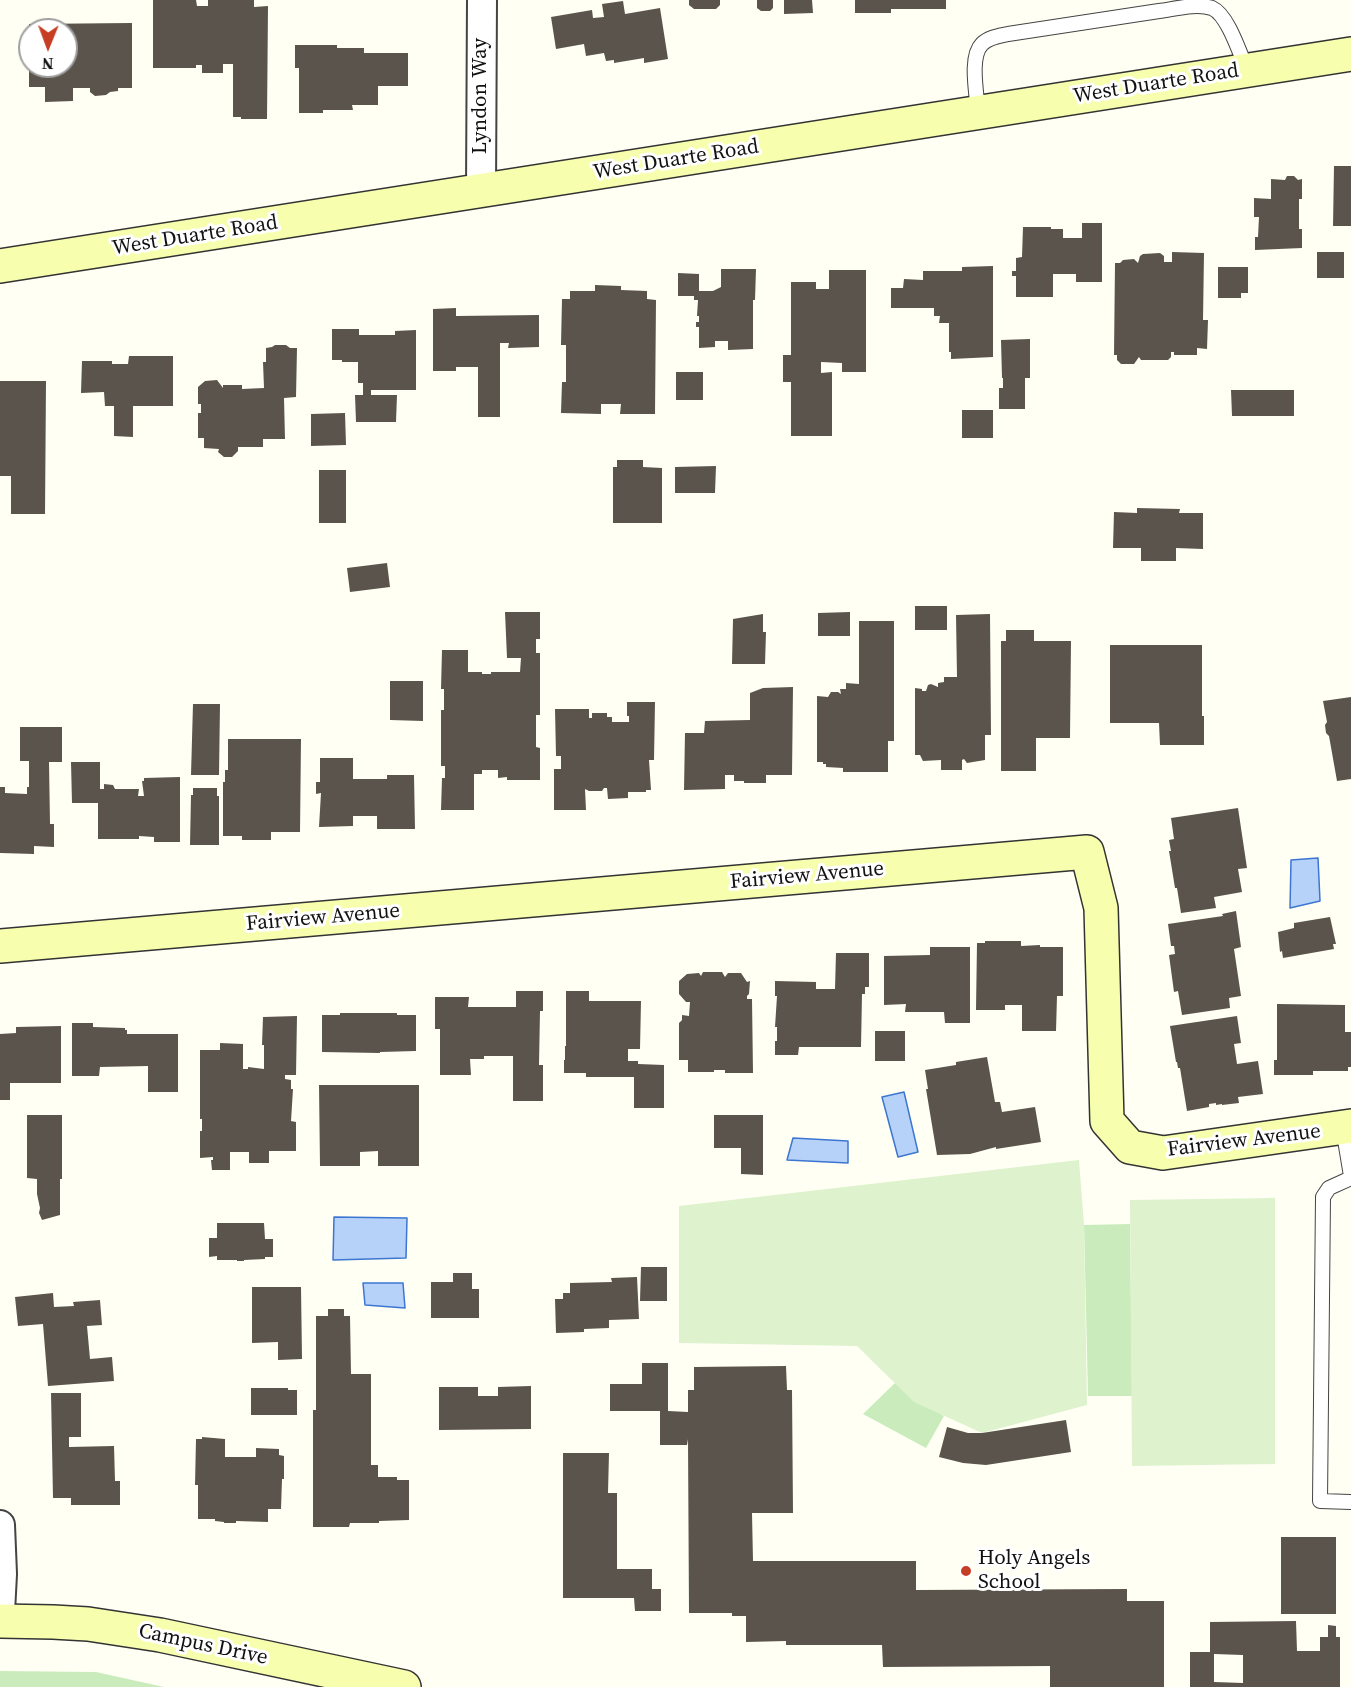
<!DOCTYPE html>
<style>
body{margin:0}
#map{position:relative;width:1351px;height:1687px;overflow:hidden;background:#fffff4;font-family:"Source Serif 4",serif}
canvas{display:block}
.north{position:absolute;left:18px;top:18px;width:60px;height:60px;box-sizing:border-box;background:#fff;border:2px solid #a0a0a0;border-radius:50%;rotate:181deg;font-size:16px;font-weight:700;line-height:24px;text-align:center;color:#111}
.north::after{content:'';display:block;margin:auto;width:21px;height:27px;background:#c63e23;clip-path:polygon(50% 0,100% 100%,50% 72%,0 100%)}
</style>
<div id="map">
<canvas width="1351" height="1687"></canvas>
<div class="north">N</div>
</div>
<script>
const ctx = document.querySelector('canvas').getContext('2d');
ctx.lineJoin = 'round';
function fill(path, color) { ctx.fillStyle = color; ctx.fill(path, 'evenodd'); }
function trace(path, color, width, dash) { ctx.strokeStyle = color; ctx.lineWidth = width; ctx.lineCap = dash ? 'butt' : 'round'; ctx.setLineDash(dash || []); ctx.stroke(path); }
function drawText(font, color, halo, rows, align = 'center') {
  ctx.font = font + ' "Source Serif 4",serif'; ctx.lineWidth = 6; ctx.setLineDash([]); ctx.textBaseline = 'middle'; ctx.strokeStyle = halo; ctx.fillStyle = color; for (const [text, x, y, turn = 0] of rows) {
    ctx.save(); ctx.translate(x, y); ctx.rotate((+turn || 0) * Math.PI / 180); ctx.textAlign = isNaN(turn) ? turn : align; if (halo) ctx.strokeText(text, 0, 0); ctx.fillText(text, 0, 0); ctx.restore();
  }
}
fill(new Path2D(`
 M1130,1224L1132,1396H1088L1084,1225Z
 M895,1383L944,1416L926,1448L863,1414Z
 M0,1671L96,1672L164,1687H0Z`), '#caecbc');
fill(new Path2D(`
 M1079,1160L1084,1225L1087,1405L982,1433L914,1402L857,1346L679,1343V1206Z
 M1275,1198V1464L1132,1466L1130,1200Z`), '#def2ce');
const water = new Path2D(`
 M1318,858L1320,901L1290,908L1291,860Z
 M904,1092L918,1152L898,1157L882,1097Z
 M793,1138L848,1141V1163L787,1160Z
 M334,1217L407,1218L406,1258L333,1260Z
 M363,1283H403L405,1308L365,1305Z`);
fill(water, '#b7d2f8');
trace(water, '#3c76d1', 1.5);
fill(new Path2D(`
 M153,0H196L197,6H208V0H254V7L268,6L267,119H241V117H233V64H223V73H202V65H196V68H153Z
 M689,0H720V5L716,9H694L689,5Z
 M757,0H773V8L770,11H761L757,8Z
 M784,0H812L813,13L784,14Z
 M855,0H946V9H891V13H855Z
 M623,1L625,14L660,8L668,59L644,63V58L614,63V60L606,61L604,53L586,56L584,44L556,49L551,17L592,10L593,18L604,17L602,4Z
 M132,23V88H118V91L110,92L106,95L95,96L90,92V88H73V101L45,102V87H29V66H66V30H29V24Z
 M295,45H337V48H364V53H408V86H378V105H352L353,110H323V113H299V68H295Z
 M1334,166H1351V226H1333Z
 M1287,176H1294L1298,180L1302,179V199H1299V229H1302V248L1255,250V237H1258L1259,217H1254V198L1271,199V179L1285,180Z
 M1082,223H1102V282H1076V274H1053V297H1016V276H1012V271H1016V258L1022,257L1023,227H1051V229H1063V238H1082Z
 M1172,252L1204,253L1203,320H1208L1207,349L1197,348V355H1174V352H1171V357L1168,360H1141L1139,357L1134,364H1121L1117,360V355H1114L1115,263H1120L1123,260L1134,259L1138,263L1140,256L1143,254L1160,253L1164,256V262H1172Z
 M1317,252H1344V278H1317Z
 M993,266V357L951,359V352H949V323H939L940,316H934V308H891V288H903L904,279L923,280V271H962V267Z
 M1218,267H1248V293H1241V298H1218Z
 M721,269H756L755,300H753V349L728,350V341H715V347L699,348V327H696V322H699V316H697L698,300H694V296H678V273L699,274V291H713L721,287Z
 M829,270H866V372H842V363L821,362V373L832,372V436H791V382H783V355H791V282H816V289H829Z
 M595,285L621,286V290L647,291V299L656,300L655,414H620L621,404H601V414L561,413L562,382H566V345H561L562,299H570V291H595Z
 M456,308V316L539,315V347L508,348L509,343H500V417H478V367H456V371H433V309Z
 M332,329H359V335H395V331L416,330V390H371V395H397L396,422H356L355,395H363V383H358V362H342V360H332Z
 M1030,339V378H1025V409H999V388H1003V378H1002L1001,340Z
 M275,345H286L290,348H297L296,397L284,398L285,439H263V447H238V451L232,457H224L218,452L219,449L204,448V438H198V413H201V404H198V387L205,381L217,380L223,388V385H242V389L264,388L263,362H266V348L272,347Z
 M129,356H173V406H133V437L114,436V406H105L104,392L81,393L82,361H112V364H128Z
 M676,372H703V400H676Z
 M0,381H46L45,514H11V476H0Z
 M1231,390H1294V416H1232Z
 M962,410H993V438H962Z
 M345,413L346,445L311,446V414Z
 M617,460H643V467L662,468V523H613V467H617Z
 M716,466L715,493H675V467Z
 M319,470H346V523H319Z
 M1137,508L1180,509L1179,513H1203V549L1176,548V561H1141V548H1113L1114,512L1137,513Z
 M387,563L390,587L350,592L347,568Z
 M915,606H947V630H915Z
 M505,612H540V639H536V653H540V715H536V747L540,748V780H507V777L498,778V770H482V774H474V810H441L442,778H445V766H441V710H444V689H441L442,650H468V672H482V674H491V672H520L521,658H507Z
 M850,612V636H818V613Z
 M763,614V632H766L765,664H732L733,619Z
 M990,614L991,735H985V760L967,763L964,759L962,760V770H941V760L923,761L920,755H915V688L922,689V691H926L928,685L931,684L938,687V683L944,682V677H957L956,615Z
 M859,621H894V741H888V772H843V768L826,767V764H823V762H817V696L828,697L831,692H838L841,694L840,689H846V683L859,684Z
 M1006,630H1034V641H1071L1070,738H1036V771H1001V641H1006Z
 M1110,645H1202V716H1204V745H1160L1159,723H1110Z
 M390,681H423V721L390,720Z
 M793,687L792,775H766V783H744V781H734V775H725V789L684,790L685,733H704L705,721L750,720V693L763,688Z
 M1351,697V779L1337,781L1329,736L1326,733L1325,725L1327,722L1323,701Z
 M627,702H655L654,760H649L651,790H646V792H628V798L608,799L607,788H604L602,791H589L585,789L586,810H554V769H561V756H556L555,709H589V718H592V713H607V717H612V722H629V716H627Z
 M193,704H220L219,775H191Z
 M20,727H62V762H49L50,824H54V847L34,846V854L0,853V787H5V793L27,794V787H29V761H20Z
 M228,739H301L300,832H271V840H242V836H223V782H225V770H228Z
 M320,758H353V779H387V775H414L415,829H377V816H353V826L319,827L321,793L316,794V782H320Z
 M71,762H100V789H104V784L113,785L115,789H139L138,796H144L142,781H144V778L180,777V842H154V837L139,836V839H98V803H72Z
 M193,788H217V796H219V845H190L191,795H193Z
 M1238,808L1247,868L1238,869L1242,892L1214,897L1216,908L1181,913L1177,888H1175L1169,851H1171L1169,840L1174,839L1171,818Z
 M1236,911L1241,947L1234,949L1241,996L1229,998L1230,1008L1182,1015L1178,991L1174,992L1169,955L1175,954L1174,946H1171L1168,924L1223,916L1222,914Z
 M1330,917L1336,944H1333L1334,949L1283,958L1282,951L1280,952L1278,932L1294,928V923Z
 M985,941H1021V946L1040,945V947H1063V996H1057L1056,1031H1022V1005H1005V1010H976L977,943H985Z
 M930,947H970V1023H945L944,1012H905L906,1004L884,1005V956L930,955Z
 M836,953H869V987H865V994H862L861,1047H799L798,1055H775V1041H777V1027H775L777,996H775V981L816,982V989H835Z
 M703,972H722L725,977L728,973H741L747,982L750,981L749,994L747,996V999H752L753,1073H725V1070H714V1072H688V1060H679V1023L682,1020V1015L689,1016L690,1002H686L679,994V981L687,974L699,973L701,976Z
 M516,991H543V1011H540L539,1065H543V1101H513V1056H484V1059H470L471,1075H440V1029H435V997H469L468,1007H516Z
 M566,991H589V1001H641L640,1049H628V1061H638V1064L664,1065V1108H634V1077H586V1073H564V1060H565V1046H566Z
 M1277,1004L1345,1005V1032H1351V1067H1348V1071H1313V1075H1274V1060H1277Z
 M340,1013H397V1015H416V1051L380,1052V1053L322,1052V1015H340Z
 M297,1016L296,1075H285V1079L291,1080V1089H293L291,1121L296,1122V1151H269V1163H249V1152H230V1170H212L211,1160H213V1157L200,1158V1131H202V1119H200V1050H220V1043L243,1044V1069H248V1067L264,1069V1045H262L263,1017Z
 M1237,1016L1241,1043L1234,1044L1237,1064L1258,1061L1263,1094L1238,1097L1239,1103L1222,1105V1104L1216,1105V1103L1209,1104V1107L1187,1111L1180,1068H1178L1177,1062H1176L1170,1026Z
 M72,1023H93V1027L125,1028V1030H127V1034H178V1092H148V1066L100,1067L99,1076H72Z
 M61,1026V1083H10V1100H0V1034L16,1033V1027Z
 M875,1031H905V1061H875Z
 M987,1057L995,1102H1000L1002,1112L1035,1107L1041,1142L996,1149V1147L970,1154L937,1155L926,1089H928L925,1070L956,1065V1062Z
 M319,1085H419V1166H378V1151L360,1152V1166H320Z
 M27,1115H62V1179H60V1215L42,1220L39,1213L40,1208L37,1194V1179L27,1178Z
 M714,1115H763V1175L741,1174V1148H714Z
 M217,1223H264L265,1239H273V1257H265V1259L244,1260V1261H237V1260H217V1256L209,1257V1238H217Z
 M641,1267H667V1301H640Z
 M453,1273H472V1289H479V1318H431V1282H453Z
 M637,1277L639,1319L609,1320V1328L584,1329V1332L556,1333L555,1299H563V1293H570V1283L612,1282L611,1278Z
 M252,1287H301L302,1359L278,1360V1342L252,1343Z
 M53,1293L54,1307L74,1306L73,1302L100,1300L102,1325L87,1326L90,1359L112,1357L114,1381L48,1386L43,1324L18,1326L15,1297Z
 M328,1309H344V1316H350L351,1374H371V1465H378V1477H397V1480H409V1520L379,1521V1523H350L349,1527H313V1410H316V1316H328Z
 M642,1363H668V1411L688,1412V1390H694V1367L786,1366L787,1390H792L793,1513H752L753,1561H916V1590L1127,1589V1601H1164V1687H1050V1666L883,1667L882,1645H786V1641L746,1642V1616H732V1613H689L688,1439L687,1445H660V1411H610V1384H642Z
 M531,1386V1429L439,1430V1387H478V1396H498V1387Z
 M251,1388H288V1390H297V1415H251Z
 M51,1393H81V1437H69V1447L114,1446L115,1481H120V1505H71V1498H53Z
 M1066,1420L1071,1452L986,1465L963,1463L939,1457L947,1427L968,1433H982Z
 M202,1437L225,1439V1457H256V1448L279,1449V1455L284,1456V1479H282L281,1509H268V1522L236,1521V1523H224V1522L215,1521V1519H198V1485H195L196,1439H202Z
 M563,1453H609L608,1493H617V1569H652V1589H661V1611H635L634,1598H563Z
 M1281,1537H1336V1614H1281Z
 M1296,1621L1297,1651H1320V1637H1328V1625L1336,1626V1637H1340V1687H1190V1652H1210V1622ZM1214,1654L1243,1655V1683L1214,1682Z`), '#5a544c');
const lane = new Path2D(`
 M978,112C977,94 969,57 982,44C989,37 999,36 1008,34L1159,11C1175,9 1196,3 1212,8C1228,15 1240,54 1247,70
 M1343,1128L1351,1176
 M1351,1178L1329,1188L1323,1197L1320,1501L1351,1502`);
const street = new Path2D(`
 M481,191L482,0
 M0,1525L2,1574L0,1612`);
const secondary = new Path2D(`
 M0,266L1351,54
 M0,946L1087,852L1101,908L1107,1121L1130,1147L1163,1153L1351,1126
 M0,1621L53,1622L88,1624L160,1635L404,1687`);
trace(lane, '#444', 16);
trace(street, '#444', 32);
trace(secondary, '#333', 36);
trace(lane, '#fff', 14);
trace(street, '#fff', 28);
trace(secondary, '#f7ffaf', 33);
for (const [x, y, r, color] of [
 [966,1571,6,"#c63e23"]
]) { const dot = new Path2D(); dot.arc(x, y, r, 0, 2 * Math.PI); ctx.fillStyle = color; ctx.fill(dot); trace(dot, '#fff', 2); }
drawText('21px', '#111', '#fff', [
 ["West Duarte Road",1156,84,-9],
 ["Lyndon Way",481,96,-90],
 ["West Duarte Road",676,160,-9],
 ["West Duarte Road",195,236,-9],
 ["Fairview Avenue",807,876,-5],
 ["Fairview Avenue",323,918,-5],
 ["Fairview Avenue",1244,1141,-7],
 ["Campus Drive",203,1645,12]
]);
drawText('21px', '#111', '#fff', [
 ["Holy Angels",978,1559],
 ["School",978,1583]
], 'left');
</script>
